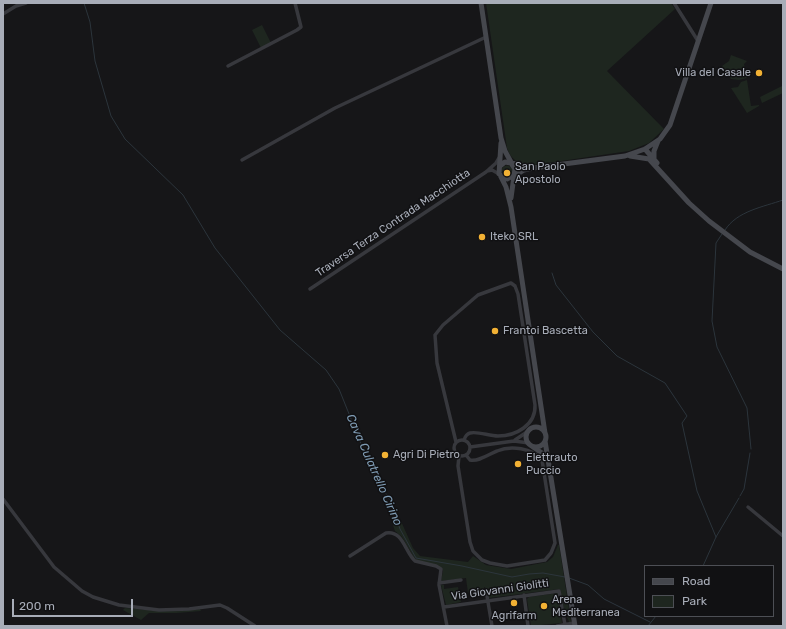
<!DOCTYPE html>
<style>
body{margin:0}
#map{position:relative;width:786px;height:629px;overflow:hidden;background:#161618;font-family:Rubik,sans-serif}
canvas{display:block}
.frame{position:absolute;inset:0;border:4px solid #a8adb8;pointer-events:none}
.legend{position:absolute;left:644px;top:565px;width:130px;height:52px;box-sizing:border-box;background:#111113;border:1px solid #4d4f55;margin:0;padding:5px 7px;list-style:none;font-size:12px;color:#a8adb8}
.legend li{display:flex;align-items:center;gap:8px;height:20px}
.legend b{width:20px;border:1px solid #4d4f55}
.scale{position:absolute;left:12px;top:599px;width:121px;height:18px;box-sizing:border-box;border:2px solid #a8adb8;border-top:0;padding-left:5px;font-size:12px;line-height:14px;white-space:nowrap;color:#a8adb8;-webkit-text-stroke:3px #111113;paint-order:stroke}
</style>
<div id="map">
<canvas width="786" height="629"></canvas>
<div class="frame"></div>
<ul class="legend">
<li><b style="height:5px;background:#45474d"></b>Road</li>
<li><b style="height:11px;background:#1e261f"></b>Park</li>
</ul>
<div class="scale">200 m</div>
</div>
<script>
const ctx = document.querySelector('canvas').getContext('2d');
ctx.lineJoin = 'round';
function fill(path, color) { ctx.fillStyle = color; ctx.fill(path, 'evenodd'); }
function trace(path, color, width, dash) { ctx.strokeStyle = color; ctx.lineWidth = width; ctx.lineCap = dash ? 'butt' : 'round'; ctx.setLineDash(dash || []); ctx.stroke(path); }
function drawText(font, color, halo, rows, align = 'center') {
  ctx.font = font + ' Rubik,sans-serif'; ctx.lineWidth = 3; ctx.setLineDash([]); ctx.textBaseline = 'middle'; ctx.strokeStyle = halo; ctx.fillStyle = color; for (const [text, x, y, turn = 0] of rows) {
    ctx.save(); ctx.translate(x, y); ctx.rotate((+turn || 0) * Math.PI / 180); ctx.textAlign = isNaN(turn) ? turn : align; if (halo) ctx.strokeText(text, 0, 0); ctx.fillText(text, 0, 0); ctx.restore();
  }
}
fill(new Path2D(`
 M486,3H671L675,9L607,71L664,129L649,143L629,151L534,165C520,164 512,162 507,148Z
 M262,25L271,43L261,48L252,30Z
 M731,55L747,61L744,64L747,78L739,80L731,79L722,66L729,61Z
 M747,80L751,106L759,105V106L747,113L731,88L738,87L741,82Z
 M782,86L783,93L762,103L760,97Z
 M501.5 171a5.5 5.5 0 1 1 11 0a5.5 5.5 0 1 1-11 0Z
 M400,519L413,548L420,556L468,562L473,556L486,565L511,569L547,562L553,557L558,545H559L571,622H569L564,609L560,589L489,598V590L484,587V591L468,593L466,578L441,581L443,571L442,568L416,561L402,537L395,531L392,522Z
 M441,585H444V589L458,587L461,602L446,605Z
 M558,593L562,623L531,626L527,599L529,597Z
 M125,608L161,611L200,609L201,611L177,613H149L141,620L123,610Z`), '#1e261f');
trace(new Path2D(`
 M84,3L90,22L95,61L111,116L125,139L183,195L215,248L280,330L326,370L339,389L372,471L391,502L400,529L416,558L462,566L512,577L529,574L543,573L565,577
 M725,230C737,211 763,207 783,200
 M722,234L716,243L712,321L717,347L747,408L751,449
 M552,273L556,285L593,332L617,356L665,383L687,416L682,423L697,491L716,537
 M740,496L744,489L750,453
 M703,566L716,537L739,498
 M569,578L588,585L604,599L650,622
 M648,626L656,616`), '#2c353c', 1);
trace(new Path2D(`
 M674,3L698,41
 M3,14L16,6L26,3
 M228,66L297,30L301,27L295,3
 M242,160L335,108L486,37
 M487,171L492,170L499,174
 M310,289L486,172L496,163L499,158
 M454 448a8 8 0 1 1 16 0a8 8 0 1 1-16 0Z
 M515,440L530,430
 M456,442L437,363L435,335L443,325L478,295L511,283L515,286L518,294L535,405C536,425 516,436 498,436C489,436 478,431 470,433C466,434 465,437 464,440
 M470,447L514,441L529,443
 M459,456L458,466L470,542L473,551L482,560L490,563L507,566L539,561L545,560L551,553L555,543L542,460C532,448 511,445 497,451C489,454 479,462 470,460L466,455
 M3,499L54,567L82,591L93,597L119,605L159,610L189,609L220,605L227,608L255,626
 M748,507L783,536
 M350,556L386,533C403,530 405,552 415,561L436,566L441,569L439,585L447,626
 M439,583L461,580
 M486,590L492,626
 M524,595L528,626
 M444,607L559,591L565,625
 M557,626L574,623`), '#37383d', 3.5);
trace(new Path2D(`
 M481,3L501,138L505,151L512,164
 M645,149L657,163
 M630,156L649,159L689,203L709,221L750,252L783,269
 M654,158V151L658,141
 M511,163L530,167
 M500,166L505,162L511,163L515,169L514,175L507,179L499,174L501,143
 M501,177L506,187L511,207L545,433
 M513,177L524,170L533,168L625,156L645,149L660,139L670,125L711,3
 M511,198L514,176
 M526 437a10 10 0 1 1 20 0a10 10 0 1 1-20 0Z
 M545,441L575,626
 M533,447L542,453L546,458`), '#45474d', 5);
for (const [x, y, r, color] of [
 [759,73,4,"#f2b134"],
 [507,173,4,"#f2b134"],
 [482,237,4,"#f2b134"],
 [495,331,4,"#f2b134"],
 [385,455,4,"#f2b134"],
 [518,464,4,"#f2b134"],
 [514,603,4,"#f2b134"],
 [544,606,4,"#f2b134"]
]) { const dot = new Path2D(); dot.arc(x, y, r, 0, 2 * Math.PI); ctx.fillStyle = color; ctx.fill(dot); trace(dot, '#111113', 1.5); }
drawText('11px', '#a8adb8', '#111113', [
 ["Villa del Casale",751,73,"right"],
 ["San Paolo",515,167],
 ["Apostolo",515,180],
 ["Iteko SRL",490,237],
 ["Frantoi Bascetta",503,331],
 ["Agri Di Pietro",393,455],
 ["Elettrauto",526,458],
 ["Puccio",526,471],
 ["Arena",552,600],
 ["Mediterranea",552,613],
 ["Agrifarm",514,616,"center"]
], 'left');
drawText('11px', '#a8adb8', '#111113', [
 ["Traversa Terza Contrada Macchiotta",393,223,-34],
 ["Via Giovanni Giolitti",500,590,-8]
]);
drawText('italic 12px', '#7f9bb3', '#111113', [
 ["Cava Culatrello Cirino",374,470,66]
]);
</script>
